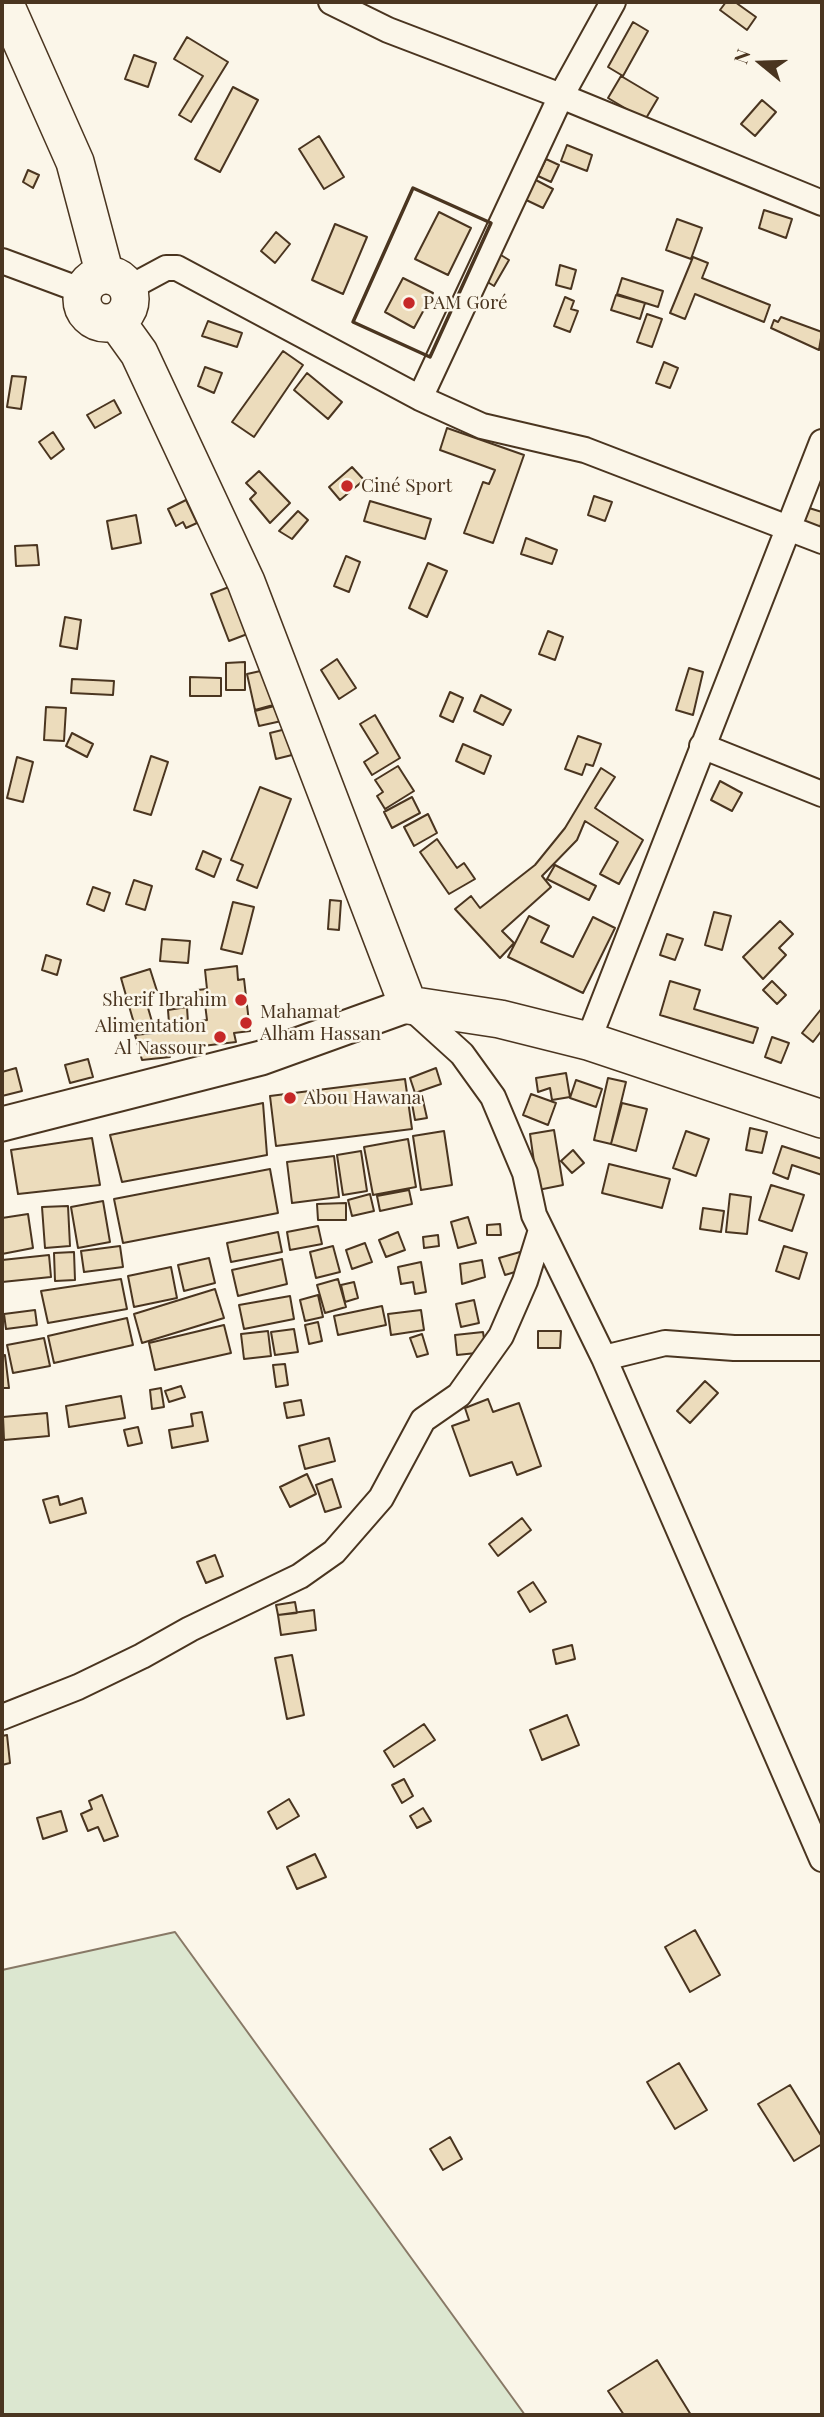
<!DOCTYPE html>
<meta charset="utf-8">
<style>
body{margin:0}
#map{position:relative;width:824px;height:2417px;overflow:hidden;background:#fbf6e9;font-family:"Playfair Display",serif}
canvas{display:block}
.frame{position:absolute;inset:0;border:4px solid #4a3520;pointer-events:none}
.north{position:absolute;left:726px;top:28px;width:70px;height:70px;-webkit-text-stroke:5px #fbf6e9;paint-order:stroke;rotate:289deg;font-size:19px;font-weight:700;line-height:28px;text-align:center;color:#4a3520}
.north::after{content:'';display:block;margin:auto;width:24px;height:32px;background:#4a3520;clip-path:polygon(50% 0,100% 100%,50% 72%,0 100%)}
</style>
<div id="map">
<canvas width="824" height="2417"></canvas>
<div class="frame"></div>
<div class="north">N</div>
</div>
<script>
const ctx = document.querySelector('canvas').getContext('2d');
ctx.lineJoin = 'round';
function fill(path, color) { ctx.fillStyle = color; ctx.fill(path, 'evenodd'); }
function trace(path, color, width, dash) { ctx.strokeStyle = color; ctx.lineWidth = width; ctx.lineCap = dash ? 'butt' : 'round'; ctx.setLineDash(dash || []); ctx.stroke(path); }
function drawText(font, color, halo, rows, align = 'center') {
  ctx.font = font + ' "Playfair Display",serif'; ctx.lineWidth = 5; ctx.setLineDash([]); ctx.textBaseline = 'middle'; ctx.strokeStyle = halo; ctx.fillStyle = color; for (const [text, x, y, turn = 0] of rows) {
    ctx.save(); ctx.translate(x, y); ctx.rotate((+turn || 0) * Math.PI / 180); ctx.textAlign = isNaN(turn) ? turn : align; if (halo) ctx.strokeText(text, 0, 0); ctx.fillText(text, 0, 0); ctx.restore();
  }
}
const green = new Path2D(`
 M175,1932L525,2415H2V1970Z`);
fill(green, '#dce7d0');
trace(green, '#887966', 2);
const building = new Path2D(`
 M726,2H735L756,17L747,30L720,10Z
 M633,22L648,31L623,76L608,67Z
 M187,37L228,62L191,122L179,115L203,76L174,59Z
 M134,55L156,63L148,87L125,79Z
 M621,76L658,98L645,120L608,98Z
 M233,87L258,100L220,172L195,159Z
 M762,100L776,112L755,136L741,124Z
 M319,136L344,177L324,189L299,149Z
 M567,145L592,155L587,171L561,161Z
 M546,159L559,165L551,182L538,176Z
 M28,170L39,175L33,188L23,182Z
 M532,178L553,189L543,208L522,198Z
 M764,210L792,219L786,238L759,228Z
 M439,212L471,228L448,275L415,259Z
 M677,219L702,228L691,259L666,250Z
 M335,224L367,237L343,294L312,280Z
 M276,232L290,244L275,263L261,251Z
 M496,252L509,260L494,286L481,278Z
 M693,257L708,263L702,278L770,305L764,322L695,294L685,319L670,313Z
 M560,265L576,270L571,289L556,285Z
 M403,278L433,293L414,328L385,312Z
 M622,278L663,291L658,307L617,294Z
 M616,295L645,303L640,319L611,310Z
 M565,297L574,301L571,309L578,311L570,332L554,326Z
 M647,314L662,319L652,347L637,342Z
 M781,317L822,332L819,350L771,328L774,320L778,322Z
 M208,321L242,333L237,347L202,336Z
 M283,351L303,365L254,437L232,422Z
 M664,362L678,368L670,388L656,383Z
 M205,367L222,373L214,393L198,386Z
 M307,373L342,402L328,419L294,390Z
 M12,376L26,377L21,409L7,407Z
 M114,400L121,413L95,428L87,415Z
 M447,428L524,455L493,543L464,533L483,482L489,484L495,470L440,450Z
 M53,432L64,449L51,459L39,442Z
 M352,467L364,480L340,500L329,487Z
 M259,471L290,503L270,523L250,499L256,493L246,483Z
 M594,496L612,502L605,521L588,515Z
 M186,500L197,523L186,528L183,522L176,526L168,509Z
 M370,501L431,519L425,539L364,521Z
 M809,508L822,512L820,532L803,525Z
 M298,511L308,520L292,539L279,531Z
 M136,515L141,543L112,549L107,521Z
 M526,538L557,550L552,564L521,554Z
 M37,545L39,565L16,566L15,546Z
 M346,556L360,562L349,592L334,586Z
 M428,563L447,571L427,617L409,608Z
 M234,585L250,633L229,641L211,594Z
 M65,617L81,620L77,649L60,646Z
 M548,631L563,637L555,660L539,654Z
 M337,659L356,688L339,699L321,670Z
 M245,662V690H226V663Z
 M689,668L703,672L693,715L676,710Z
 M265,670L273,705L255,710L247,674Z
 M190,677L221,678V696H190Z
 M72,679L114,681L113,695L71,693Z
 M450,692L463,698L453,722L440,716Z
 M481,695L511,710L503,725L474,711Z
 M282,704L286,720L259,726L255,711Z
 M46,707L66,708L64,741L44,740Z
 M375,715L400,758L372,775L364,762L378,753L360,724Z
 M286,729L292,755L276,759L270,733Z
 M72,733L93,744L87,757L66,746Z
 M578,736L601,744L593,766L586,764L582,775L565,769Z
 M463,744L491,756L484,774L456,761Z
 M151,756L168,762L151,815L134,810Z
 M17,757L33,762L23,802L7,798Z
 M398,766L414,791L385,809L377,796L383,792L375,780Z
 M601,768L615,777L595,808L643,840L619,884L600,874L618,842L585,821L577,840L542,876L551,887L502,931L514,943L500,958L455,909L471,896L480,908L535,865L565,828Z
 M720,781L742,793L732,811L711,800Z
 M260,787L291,799L257,888L237,880L243,865L231,860Z
 M412,797L420,813L392,828L384,812Z
 M428,814L437,833L414,846L404,827Z
 M437,839L457,868L464,863L475,879L449,894L420,852Z
 M203,851L221,859L214,877L196,869Z
 M555,865L596,886L589,900L547,879Z
 M134,880L152,886L145,910L126,904Z
 M93,887L110,893L104,911L87,904Z
 M330,900L341,901L339,930L328,929Z
 M233,902L254,907L242,954L221,949Z
 M714,912L731,916L722,950L705,945Z
 M529,916L549,926L541,942L573,957L593,917L615,928L583,993L508,957Z
 M780,921L793,934L779,948L786,955L763,979L743,957Z
 M667,934L683,939L675,960L660,955Z
 M162,939L190,941L188,963L160,961Z
 M46,955L61,960L57,975L42,970Z
 M237,966L238,980L244,979L250,1031L234,1033L236,1042L169,1050L170,1057L142,1060L135,1035L154,1033L153,1026L169,1023L168,1010L187,1007L188,1023L207,1020L205,1004L198,1005L197,990L207,989L205,970Z
 M150,969L157,991L127,999L121,978Z
 M670,981L700,990L694,1009L758,1028L753,1043L660,1015Z
 M772,981L786,995L777,1004L763,990Z
 M146,1001L153,1025L136,1030L129,1006Z
 M822,1008V1030L813,1042L802,1033Z
 M772,1037L789,1043L781,1063L765,1057Z
 M88,1059L93,1077L70,1083L65,1065Z
 M16,1068L22,1091L2,1096V1072Z
 M436,1068L441,1084L415,1093L410,1078Z
 M566,1073L570,1097L552,1100L550,1088L538,1092L536,1078Z
 M608,1078L626,1082L611,1144L594,1140Z
 M405,1079L412,1129L276,1146L270,1096Z
 M576,1080L602,1089L596,1107L570,1098Z
 M531,1094L556,1103L548,1125L523,1115Z
 M422,1096L427,1118L415,1120L411,1098Z
 M263,1103L267,1155L122,1182L110,1135Z
 M622,1103L647,1109L636,1151L611,1144Z
 M750,1128L767,1132L762,1153L746,1150Z
 M554,1130L563,1185L538,1190L530,1134Z
 M444,1131L452,1185L421,1190L413,1136Z
 M686,1131L709,1139L696,1176L673,1168Z
 M92,1138L100,1185L18,1194L11,1150Z
 M408,1139L416,1187L373,1195L364,1147Z
 M782,1146L822,1159V1175L792,1165L788,1179L773,1173Z
 M573,1150L584,1163L572,1173L561,1161Z
 M361,1151L367,1191L343,1195L337,1155Z
 M334,1156L339,1197L292,1203L287,1162Z
 M609,1164L670,1179L662,1208L602,1193Z
 M270,1169L278,1213L123,1243L114,1199Z
 M771,1185L804,1195L792,1231L759,1220Z
 M409,1190L412,1204L380,1211L377,1196Z
 M370,1194L374,1211L352,1216L348,1200Z
 M730,1194L751,1197L747,1234L726,1232Z
 M103,1201L110,1242L78,1248L71,1207Z
 M346,1203V1220H318L317,1204Z
 M68,1206L70,1246L45,1248L42,1207Z
 M703,1208L724,1211L721,1232L700,1229Z
 M28,1214L33,1248L2,1254V1218Z
 M468,1217L476,1243L458,1248L451,1222Z
 M500,1224L501,1235H487V1225Z
 M318,1226L322,1244L290,1250L287,1232Z
 M278,1232L282,1252L231,1262L227,1243Z
 M398,1232L405,1250L386,1257L379,1240Z
 M438,1235L439,1246L424,1248L423,1237Z
 M365,1243L372,1262L352,1269L346,1250Z
 M120,1246L123,1267L84,1272L81,1251Z
 M333,1246L340,1272L316,1278L310,1252Z
 M784,1246L807,1253L799,1279L776,1271Z
 M74,1252L75,1280L55,1281L54,1253Z
 M520,1252L525,1269L505,1275L499,1258Z
 M49,1255L51,1277L2,1282V1260Z
 M209,1258L215,1283L184,1291L178,1265Z
 M282,1259L287,1284L238,1296L232,1270Z
 M482,1260L485,1277L462,1284L460,1264Z
 M421,1262L426,1292L415,1294L413,1282L401,1284L398,1267Z
 M171,1267L177,1298L134,1307L128,1276Z
 M121,1279L127,1309L48,1323L41,1291Z
 M338,1279L346,1307L325,1313L317,1285Z
 M354,1282L358,1298L345,1302L341,1285Z
 M215,1289L224,1318L142,1343L134,1314Z
 M318,1295L323,1317L305,1321L300,1300Z
 M290,1296L294,1319L244,1329L239,1305Z
 M474,1300L479,1323L461,1327L456,1304Z
 M382,1306L386,1325L338,1335L334,1316Z
 M35,1310L37,1325L6,1329L4,1314Z
 M421,1310L424,1330L391,1335L388,1314Z
 M127,1318L133,1345L54,1363L48,1336Z
 M318,1322L322,1341L309,1344L305,1325Z
 M224,1325L231,1353L155,1370L149,1343Z
 M294,1329L298,1352L275,1355L271,1332Z
 M268,1331L271,1356L244,1359L241,1334Z
 M538,1331H561L560,1348H538Z
 M483,1332L486,1352L457,1355L455,1335Z
 M422,1334L428,1354L417,1357L410,1338Z
 M44,1338L50,1366L13,1373L7,1345Z
 M5,1355L9,1388H2V1356Z
 M285,1364L288,1385L276,1387L273,1365Z
 M705,1381L718,1393L690,1423L677,1411Z
 M181,1386L185,1397L169,1402L165,1391Z
 M161,1388L164,1407L152,1409L150,1390Z
 M121,1396L125,1418L69,1427L66,1406Z
 M488,1399L493,1412L519,1403L541,1466L517,1475L512,1462L470,1476L452,1426L469,1420L465,1408Z
 M301,1400L304,1415L287,1418L284,1403Z
 M202,1412L208,1441L172,1448L169,1430L193,1426L191,1414Z
 M47,1413L49,1436L4,1440L3,1417Z
 M138,1427L142,1443L128,1446L124,1430Z
 M329,1438L335,1461L305,1469L299,1446Z
 M307,1474L316,1494L290,1507L280,1487Z
 M332,1479L341,1507L325,1512L316,1485Z
 M58,1496L60,1505L82,1498L86,1513L50,1523L43,1500Z
 M522,1518L531,1530L498,1556L489,1544Z
 M215,1555L223,1576L206,1583L197,1562Z
 M533,1582L546,1602L530,1612L518,1592Z
 M295,1602L297,1613L278,1615L276,1605Z
 M314,1610L316,1630L281,1635L278,1615Z
 M572,1645L575,1659L556,1664L553,1650Z
 M292,1655L304,1715L287,1719L275,1658Z
 M567,1715L579,1745L542,1760L530,1730Z
 M424,1724L435,1740L394,1767L384,1751Z
 M7,1735L10,1763L2,1765V1736Z
 M404,1779L413,1796L402,1803L392,1785Z
 M102,1795L118,1836L104,1841L98,1827L88,1831L81,1814L92,1809L89,1801Z
 M289,1799L299,1816L277,1829L268,1812Z
 M423,1808L431,1821L417,1828L410,1816Z
 M61,1811L67,1831L43,1839L37,1818Z
 M315,1854L326,1877L297,1889L287,1867Z
 M695,1930L720,1975L690,1992L665,1947Z
 M679,2063L707,2110L675,2129L647,2082Z
 M790,2085L822,2137V2144L794,2161L758,2104Z
 M450,2137L462,2159L443,2170L430,2149Z
 M657,2360L691,2415H624L608,2391Z`);
fill(building, '#ecdcbc');
trace(building, '#4a3520', 2);
const minor = new Path2D(`
 M331,2L388,30L561,96L822,203
 M2,261L83,291
 M127,289L166,268H177L420,398L482,426L585,450L822,541
 M420,398L561,96L613,2
 M702,746L822,794
 M408,1005L462,1054L493,1097L525,1173L534,1215L604,1358L822,1859
 M588,1041L822,442
 M604,1358L665,1343L734,1348H822
 M2,1717L78,1687L142,1656L190,1629L300,1576L334,1552L381,1498L423,1420L459,1395L501,1336L525,1281L541,1230`);
const secondary = new Path2D(`
 M2,1124L261,1058L408,1005`);
const primary = new Path2D(`
 M4,2L75,162L105,275
 M82 299a24 24 0 1 1 48 0a24 24 0 1 1-48 0Z
 M116,321L139,353L246,582L408,1005L500,1019L588,1041L822,1119`);
trace(minor, '#4a3520', 28);
trace(secondary, '#4a3520', 37);
trace(primary, '#4a3520', 40);
trace(minor, '#fbf6e9', 24);
trace(secondary, '#fbf6e9', 33);
trace(primary, '#fbf6e9', 37);
trace(new Path2D(`
 M413,188L491,223L430,357L353,322Z`), '#4a3520', 3.5);
for (const [x, y, r, color] of [
 [409,303,7,"#c62828"],
 [347,486,7,"#c62828"],
 [241,1000,7,"#c62828"],
 [246,1023,7,"#c62828"],
 [220,1037,7,"#c62828"],
 [290,1098,7,"#c62828"]
]) { const dot = new Path2D(); dot.arc(x, y, r, 0, 2 * Math.PI); ctx.fillStyle = color; ctx.fill(dot); trace(dot, '#fbf6e9', 2.5); }
drawText('19px', '#4a3520', '#fbf6e9', [
 ["PAM Goré",423,303],
 ["Ciné Sport",361,486],
 ["Sherif Ibrahim",227,1000,"right"],
 ["Mahamat",260,1012],
 ["Alham Hassan",260,1034],
 ["Alimentation",206,1026,"right"],
 ["Al Nassour",206,1048,"right"],
 ["Abou Hawana",304,1098]
], 'left');
</script>
